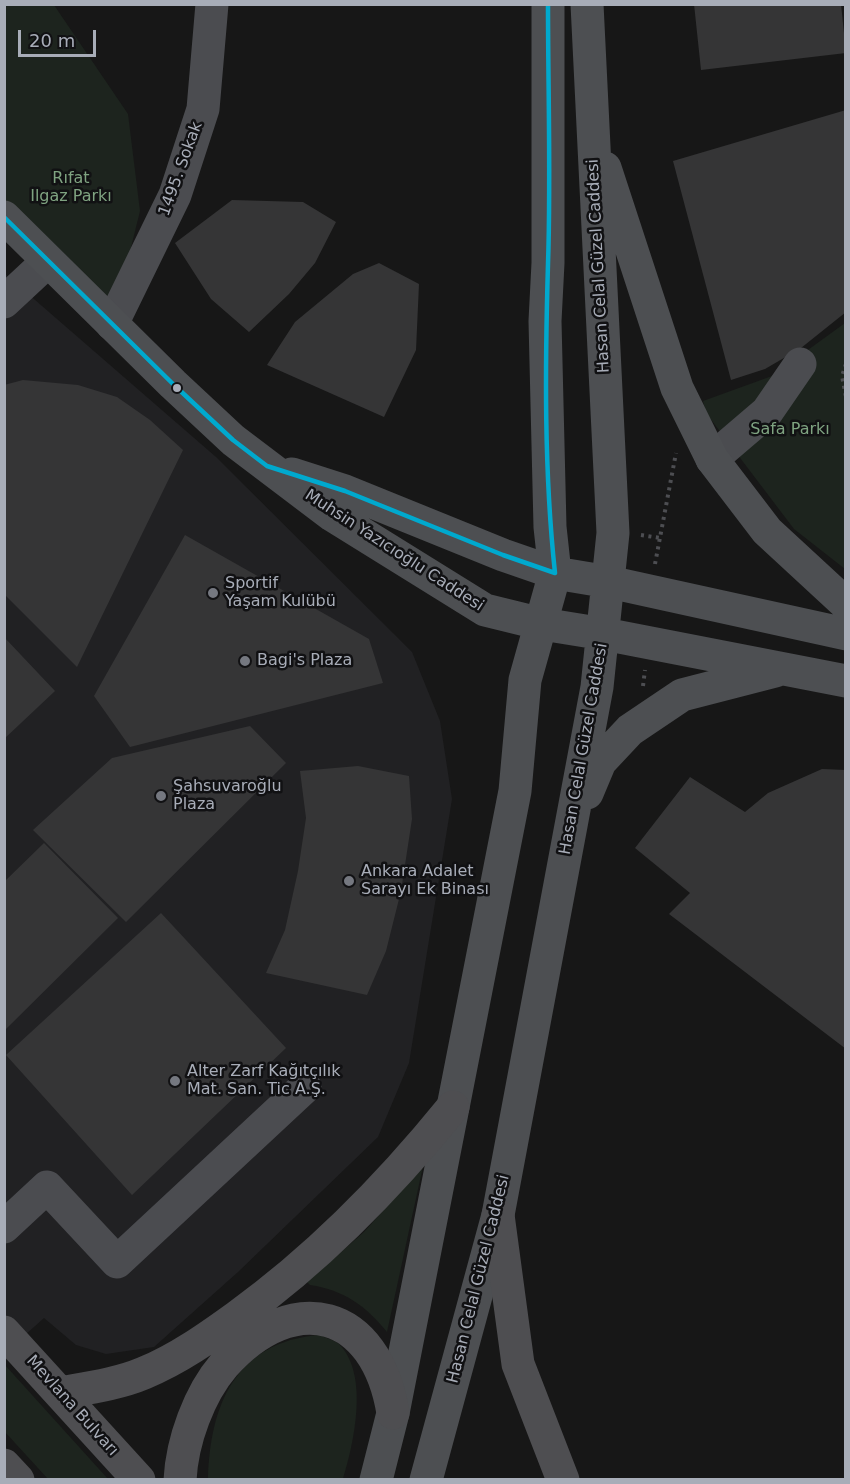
<!DOCTYPE html>
<meta charset="utf-8">
<style>
body{margin:0}
#map{position:relative;width:850px;height:1484px;overflow:hidden;background:#171717;font-family:"DejaVu Sans",sans-serif}
canvas{display:block}
.frame{position:absolute;inset:0;border:6px solid #a8adb8;pointer-events:none}
.scale{position:absolute;left:18px;top:30px;width:78px;height:27px;box-sizing:border-box;border:3px solid #a8adb8;border-top:0;padding-left:8px;font-size:18px;line-height:21px;white-space:nowrap;color:#a8adb8;-webkit-text-stroke:4px #111113;paint-order:stroke}
</style>
<div id="map">
<canvas width="850" height="1484"></canvas>
<div class="frame"></div>
<div class="scale">20 m</div>
</div>
<script>
const ctx = document.querySelector('canvas').getContext('2d');
ctx.lineJoin = 'round';
function fill(path, color) { ctx.fillStyle = color; ctx.fill(path, 'evenodd'); }
function trace(path, color, width, dash) { ctx.strokeStyle = color; ctx.lineWidth = width; ctx.lineCap = dash ? 'butt' : 'round'; ctx.setLineDash(dash || []); ctx.stroke(path); }
function drawText(font, color, halo, rows, align = 'center') {
  ctx.font = font + ' "DejaVu Sans",sans-serif'; ctx.lineWidth = 5; ctx.setLineDash([]); ctx.textBaseline = 'middle'; ctx.strokeStyle = halo; ctx.fillStyle = color; for (const [text, x, y, turn = 0] of rows) {
    ctx.save(); ctx.translate(x, y); ctx.rotate((+turn || 0) * Math.PI / 180); ctx.textAlign = isNaN(turn) ? turn : align; if (halo) ctx.strokeText(text, 0, 0); ctx.fillText(text, 0, 0); ctx.restore();
  }
}
fill(new Path2D(`
 M4,273L216,457L412,652L440,721L452,799L409,1063L378,1137L238,1272L154,1347L106,1354L76,1345L44,1318L5,1353Z`), '#212123');
fill(new Path2D(`
 M5,5H54L128,114L140,211L112,324L5,213Z
 M845,323V569L794,529L706,413L703,401L772,376Z
 M423,1166L387,1332C366,1306 344,1290 310,1285L307,1282L364,1232Z
 M319,1335C326,1338 335,1340 340,1345C369,1376 354,1443 343,1479L208,1480C210,1404 236,1342 319,1335Z
 M5,1365L108,1479H48L5,1432Z`), '#1d241e');
fill(new Path2D(`
 M694,4H841L846,53L701,70Z
 M846,110V312L801,348L765,369L731,380L673,161Z
 M232,200L303,202L336,222L315,263L289,294L249,332L211,299L175,243Z
 M379,263L419,284L416,350L384,417L267,365L295,322L353,274Z
 M23,380L78,385L117,397L150,420L183,450L77,667L4,594V385Z
 M185,535L369,639L383,683L130,747L94,696Z
 M4,637L55,691L4,739Z
 M250,726L286,763L126,922L33,830L112,758Z
 M358,766L409,776L412,819L401,891L386,951L367,995L266,973L285,930L298,871L306,818L300,771Z
 M822,769L846,770V1049L669,914L690,893L635,848L690,777L745,812L768,793Z
 M44,843L118,918L5,1030V881Z
 M161,913L286,1048L132,1195L6,1055Z`), '#353536');
trace(new Path2D(`
 M846,364L842,376L846,397
 M641,535L660,538
 M655,564L676,453
 M643,686L645,670`), '#4d4e52', 4, [3, 4.5]);
trace(new Path2D(`
 M4,302L48,261
 M112,324L175,195L203,109L212,4
 M712,459L767,412L800,364
 M4,1227L47,1187L117,1262L305,1087`), '#4b4c50', 33);
trace(new Path2D(`
 M605,168L677,388L712,459L767,531L846,604
 M4,217L173,384L233,440L332,515L485,610L542,624L604,634L846,681
 M292,474L345,491L503,555L555,573L609,582L846,634
 M587,793L600,762L630,730L682,695L775,671
 M376,1480L393,1413L515,791L525,680L555,573L550,527L545,321L548,263V4
 M426,1480L498,1215L597,687L613,533L587,4`), '#4d4f52', 33);
trace(new Path2D(`
 M498,1215L518,1364L563,1480
 M4,1332L139,1480
 M60,1393C88,1388 118,1384 144,1373C178,1359 209,1337 238,1316C320,1257 389,1186 453,1107
 M4,1465L18,1480
 M180,1480C182,1441 199,1394 224,1365C294,1287 376,1309 393,1413`), '#4e4e51', 33);
trace(new Path2D(`
 M4,217L173,384L233,440L267,466L345,491L503,555L555,573C544,471 545,366 548,264C551,178 548,91 548,4`), '#00a9ce', 4.5);
for (const [x, y, r, color] of [
 [177,388,5,"#a8adb8"],
 [213,593,6,"#757880"],
 [245,661,6,"#757880"],
 [161,796,6,"#757880"],
 [349,881,6,"#757880"],
 [175,1081,6,"#757880"]
]) { const dot = new Path2D(); dot.arc(x, y, r, 0, 2 * Math.PI); ctx.fillStyle = color; ctx.fill(dot); trace(dot, '#111113', 2); }
drawText('16px', '#a8adb8', '#111113', [
 ["1495. Sokak",181,169,-70],
 ["Hasan Celal Güzel Caddesi",599,266,-93],
 ["Muhsin Yazıcıoğlu Caddesi",394,551,33],
 ["Hasan Celal Güzel Caddesi",584,749,-80],
 ["Hasan Celal Güzel Caddesi",479,1279,-76],
 ["Mevlana Bulvarı",72,1406,48]
]);
drawText('16px', '#7fa381', '#111113', [
 ["Rıfat",71,179],
 ["Ilgaz Parkı",71,197],
 ["Safa Parkı",790,430]
]);
drawText('16px', '#a8adb8', '#111113', [
 ["Sportif",225,584],
 ["Yaşam Kulübü",225,602],
 ["Bagi's Plaza",257,661],
 ["Şahsuvaroğlu",173,787],
 ["Plaza",173,805],
 ["Ankara Adalet",361,872],
 ["Sarayı Ek Binası",361,890],
 ["Alter Zarf Kağıtçılık",187,1072],
 ["Mat. San. Tic A.Ş.",187,1090]
], 'left');
</script>
